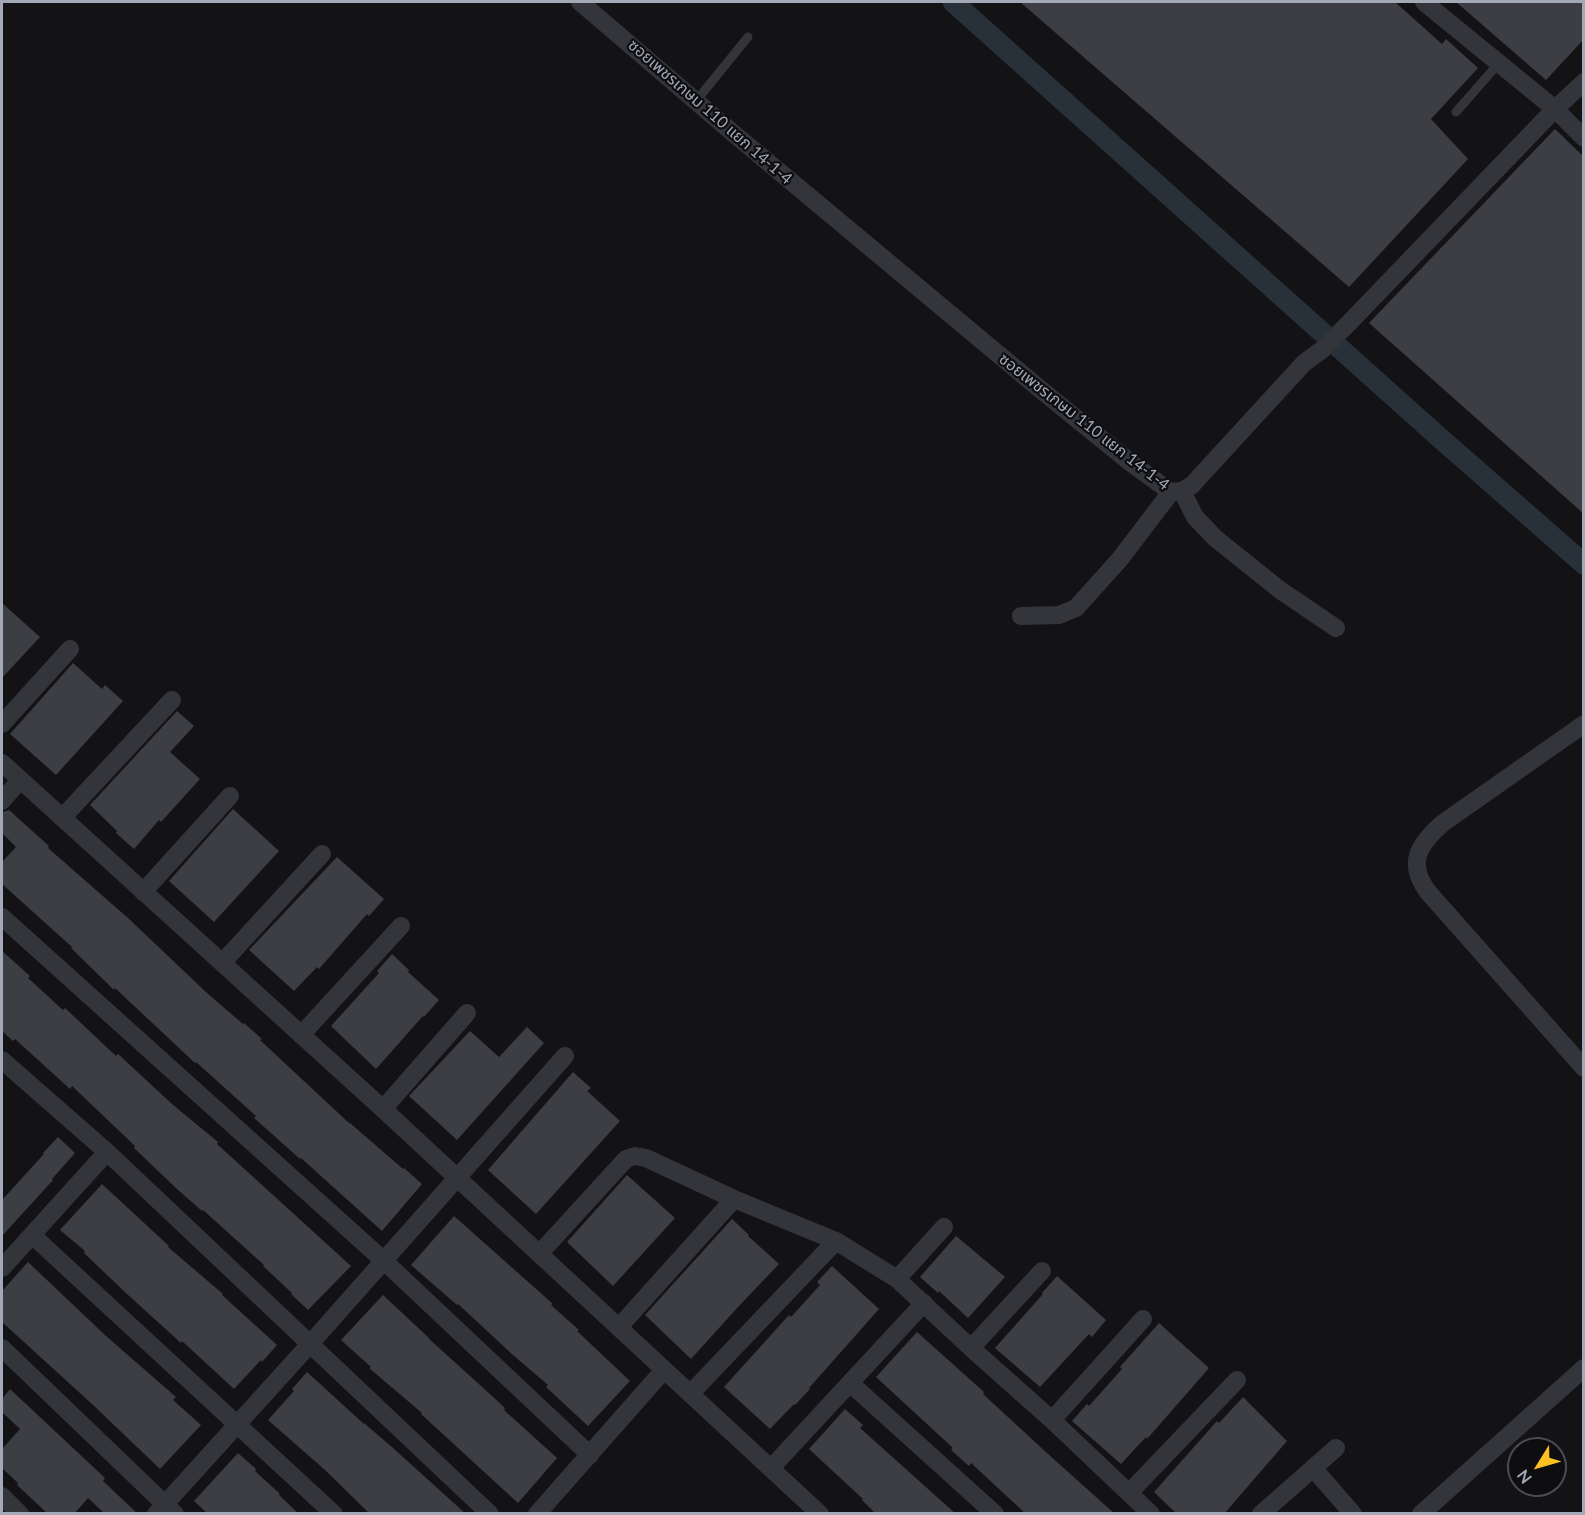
<!DOCTYPE html>
<meta charset="utf-8">
<style>
body{margin:0}
#map{position:relative;width:1585px;height:1515px;overflow:hidden;background:#131315;font-family:Lato,sans-serif}
canvas{display:block}
.frame{position:absolute;inset:0;border:3px solid #a4a9b7;pointer-events:none}
.north{position:absolute;left:1507px;top:1437px;width:60px;height:60px;box-sizing:border-box;background:#0e0e10;border:2px solid #4a4c53;border-radius:50%;rotate:233deg;font-size:16px;font-weight:700;line-height:24px;text-align:center;color:#a4a9b7}
.north::after{content:'';display:block;margin:auto;width:21px;height:27px;background:#ffc022;clip-path:polygon(50% 0,100% 100%,50% 72%,0 100%)}
</style>
<div id="map">
<canvas width="1585" height="1515"></canvas>
<div class="frame"></div>
<div class="north">N</div>
</div>
<script>
const ctx = document.querySelector('canvas').getContext('2d');
ctx.lineJoin = 'round';
function trace(path, color, width, dash) { ctx.strokeStyle = color; ctx.lineWidth = width; ctx.lineCap = dash ? 'butt' : 'round'; ctx.setLineDash(dash || []); ctx.stroke(path); }
function fill(path, color) { ctx.fillStyle = color; ctx.fill(path, 'evenodd'); }
function drawText(font, color, halo, rows, align = 'center') {
  ctx.font = font + ' Lato,"Noto Sans Thai",sans-serif'; ctx.lineWidth = 4.5; ctx.setLineDash([]); ctx.textBaseline = 'middle'; ctx.strokeStyle = halo; ctx.fillStyle = color; for (const [text, x, y, turn = 0] of rows) {
    ctx.save(); ctx.translate(x, y); ctx.rotate((+turn || 0) * Math.PI / 180); ctx.textAlign = isNaN(turn) ? turn : align; if (halo) ctx.strokeText(text, 0, 0); ctx.fillText(text, 0, 0); ctx.restore();
  }
}
trace(new Path2D(`
 M953,2L1440,438L1584,564`), '#28313a', 21);
fill(new Path2D(`
 M1020,2H1395L1442,44L1446,39L1478,68L1431,119L1468,159L1349,287Z
 M1456,2H1584V39L1546,80Z
 M1555,129L1584,157V514L1369,323Z
 M2,603L40,637L2,678Z
 M73,663L102,689L105,685L123,701L56,775L10,734Z
 M177,711L194,726L170,752L200,779L161,822L159,820L134,849L116,833L117,831L90,805Z
 M233,809L279,851L214,922L169,881Z
 M9,810L49,846L48,848L128,918L207,993L243,1024L244,1023L262,1039L260,1040L350,1124V1123L403,1169L404,1168L422,1184L382,1231L301,1158L300,1159L254,1118L256,1116L196,1062L195,1063L115,988L114,990L71,948L72,947L2,884V862L16,847L2,833V812Z
 M337,857L384,899L369,916L367,914L319,969L317,967L294,991L249,950Z
 M2,951L30,976L28,978L63,1010L65,1008L116,1056L118,1054L172,1104L218,1142L217,1144L351,1266L308,1310L291,1294L292,1293L263,1266L264,1265L203,1210L202,1211L177,1189L134,1148L135,1146L72,1086L70,1089L15,1039L13,1041L2,1031Z
 M392,954L409,970L408,972L439,1000L424,1017L423,1016L376,1069L331,1026L379,973L377,971Z
 M527,1027L544,1043L457,1140L409,1096L470,1031L499,1057Z
 M573,1072L591,1088L587,1091L620,1121L536,1214L488,1170Z
 M58,1137L75,1153L52,1179L53,1180L2,1236V1200L44,1154L43,1153Z
 M627,1175L675,1218L613,1286L567,1242Z
 M102,1184L169,1246L168,1247L223,1294L222,1295L277,1345L262,1362L261,1360L234,1389L182,1341L181,1343L127,1294L84,1253L85,1251L60,1230Z
 M454,1216L553,1304L551,1305L579,1330L577,1331L630,1381L588,1426L546,1387L548,1385L513,1355L458,1304L457,1305L411,1265Z
 M732,1219L749,1235L748,1236L779,1264L738,1307L691,1359L645,1315Z
 M956,1236L1005,1277L968,1318L939,1291L938,1293L920,1277Z
 M28,1262L106,1336L176,1397L173,1400L201,1425L160,1469L92,1404L2,1322V1291Z
 M832,1266L879,1309L809,1388L810,1389L795,1405L794,1404L770,1429L724,1387L789,1315L791,1317L820,1285L817,1282Z
 M1057,1276L1106,1320L1092,1337L1089,1334L1040,1387L995,1348L1043,1294L1042,1293Z
 M383,1295L429,1338H428L480,1385L505,1408L504,1410L557,1458L518,1503L421,1414L422,1413L369,1368L371,1367L341,1340Z
 M1159,1323L1209,1368L1147,1439L1146,1437L1121,1464L1072,1421L1087,1404L1089,1406L1122,1369L1120,1367Z
 M917,1332L984,1392L983,1394L1048,1454L1115,1514H1026L971,1463L969,1466L951,1450L953,1448L876,1377Z
 M307,1372L364,1424V1423L393,1448L466,1514H370L325,1470L268,1420L294,1391L292,1389Z
 M10,1389L105,1478L103,1481L138,1514H105L88,1498L74,1514H48L17,1485L18,1483L2,1468V1449L20,1429L2,1412V1399Z
 M1243,1397L1287,1441L1224,1514H1177L1154,1492L1217,1421L1219,1423Z
 M845,1409L863,1425L860,1428L956,1514H876L862,1500L863,1499L809,1449Z
 M238,1453L256,1469L255,1471L280,1494L279,1495L299,1514H208L194,1501Z`), '#3d3e43');
trace(new Path2D(`
 M696,101L748,37
 M1456,112L1499,63`), '#34353b', 9);
trace(new Path2D(`
 M580,2L733,133L1040,389L1131,463L1171,492L1182,491L1192,485L1304,363L1323,349L1347,325L1555,109L1584,82
 M1424,2L1555,109L1584,138
 M1182,491L1195,517L1215,538L1280,590L1336,628
 M1021,616L1059,615L1076,608L1120,559L1171,492
 M2,724L70,649
 M1584,724L1443,823C1419,844 1406,863 1428,892L1584,1068
 M2,763L383,1109L820,1514
 M2,801L20,780
 M62,818L172,700
 M143,892L230,796
 M2,917L383,1260L590,1455
 M222,963L322,854
 M301,1035L401,926
 M2,1060L107,1152L490,1514
 M383,1109L467,1013
 M32,1235L334,1514
 M540,1253L626,1159L635,1156L646,1158L734,1199L836,1241L897,1279L971,1348L1052,1420L1151,1514
 M2,1268L107,1152
 M897,1279L944,1227
 M619,1327L734,1199
 M2,1348L175,1514
 M971,1348L1042,1271
 M850,1383L995,1514
 M691,1393L836,1241
 M1052,1420L1143,1319
 M771,1468L924,1303
 M1313,1468L1353,1514
 M1129,1493L1237,1380
 M2,1496L20,1514
 M156,1514L310,1344L565,1056
 M537,1514L664,1370
 M1261,1514L1336,1448
 M1421,1514L1584,1368`), '#34353b', 18);
drawText('16px', '#a4a9b7', '#0e0e10', [
 ["ซอยเพชรเกษม 110 แยก 14-1-4",710,112,41],
 ["ซอยเพชรเกษม 110 แยก 14-1-4",1084,422,38]
]);
</script>
